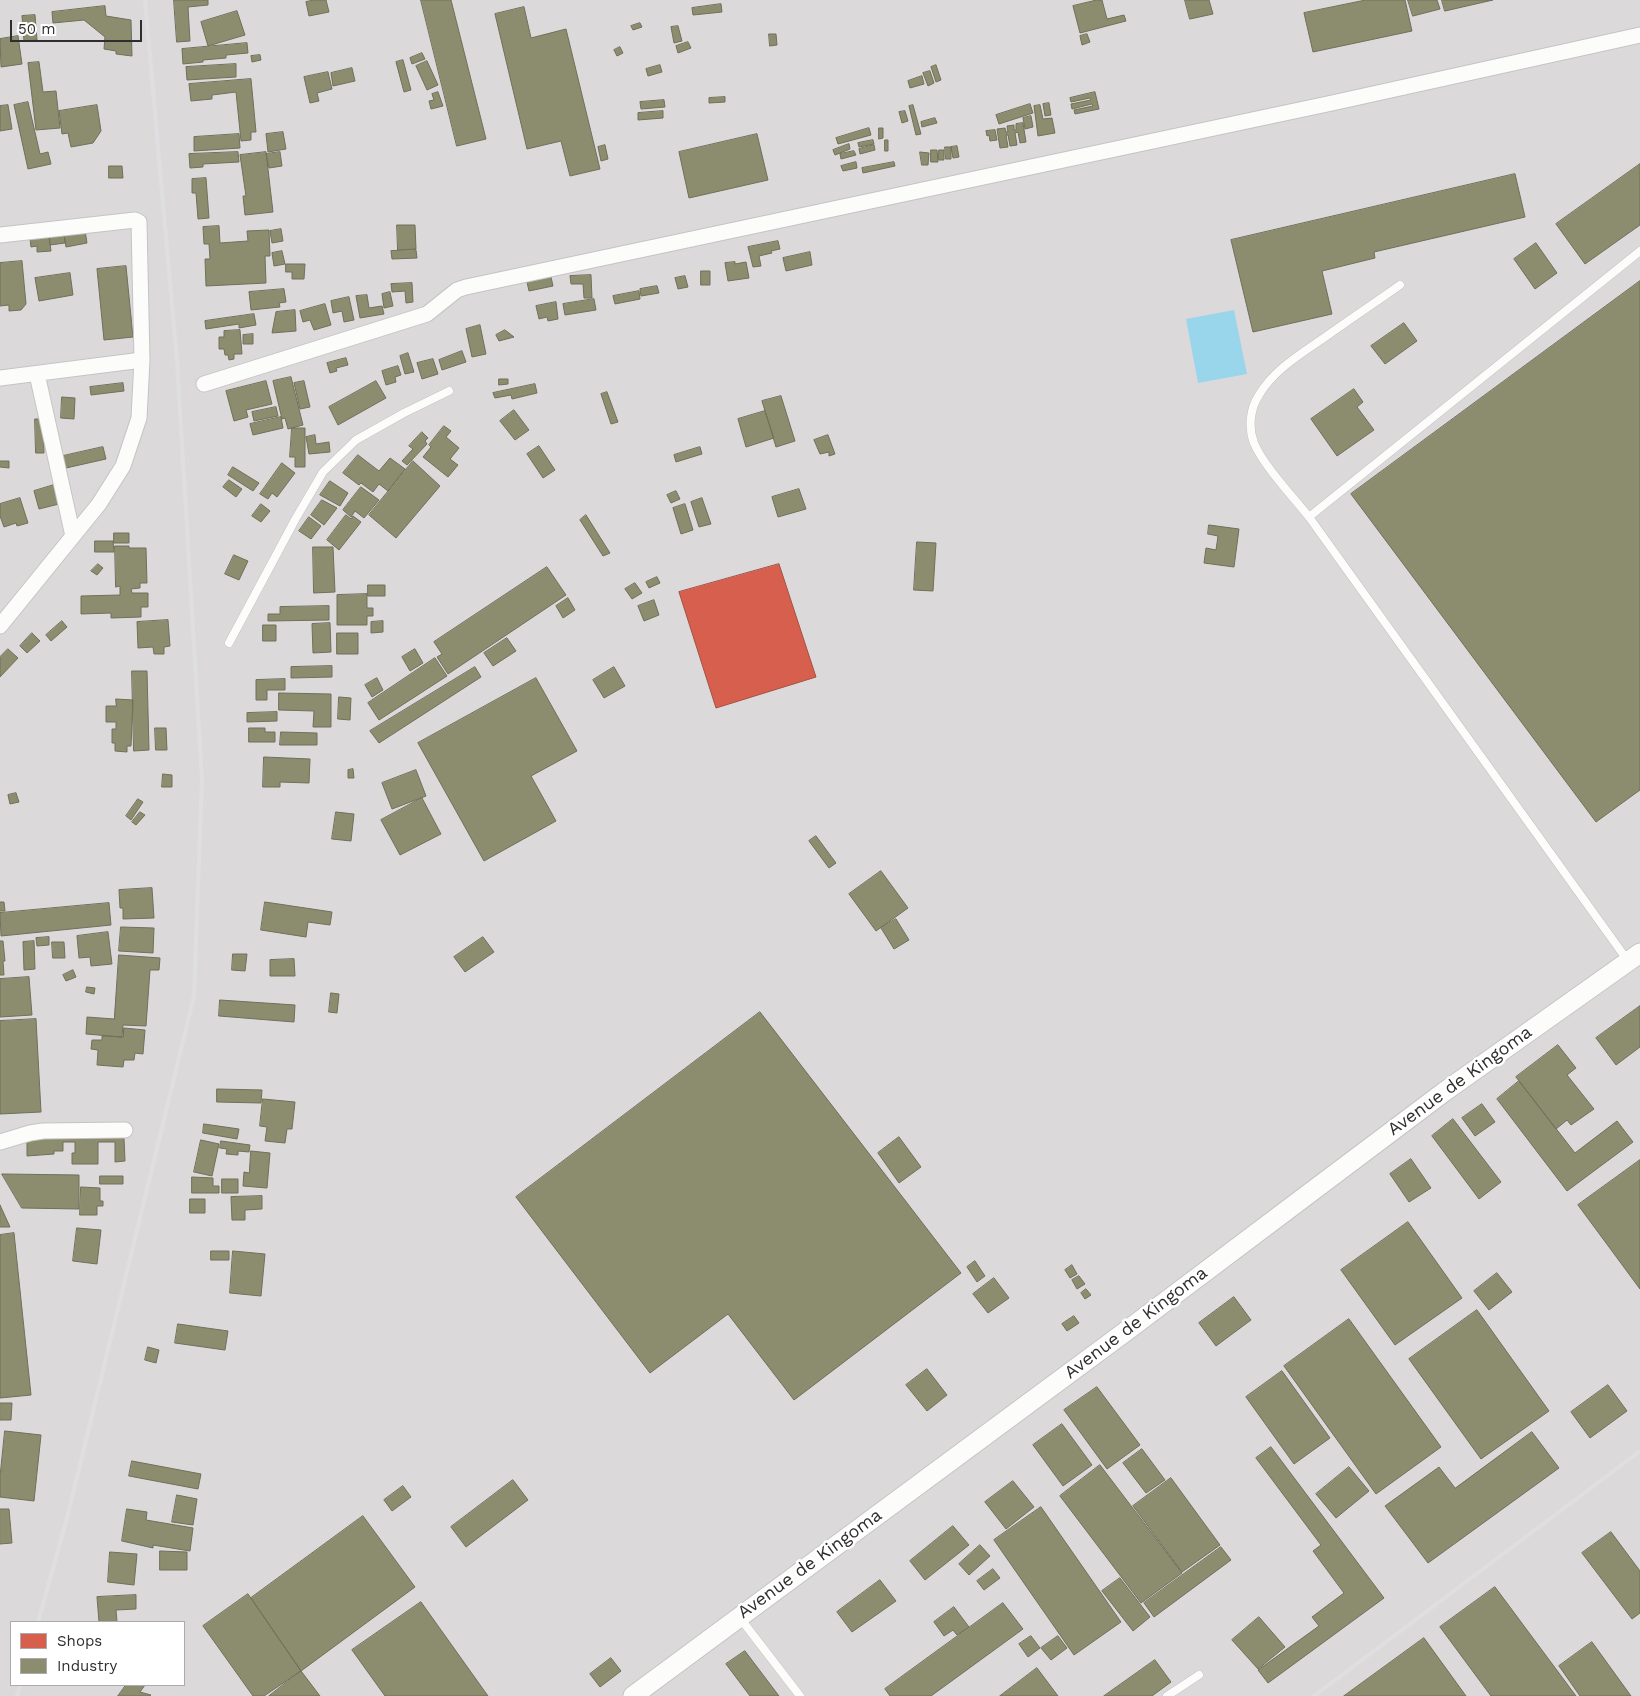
<!DOCTYPE html>
<style>
body{margin:0}
#map{position:relative;width:1640px;height:1696px;overflow:hidden;background:#ece8e4;font-family:"Work Sans",sans-serif}
canvas{display:block}
.legend{position:absolute;left:10px;top:1621px;width:175px;height:65px;box-sizing:border-box;background:#fff;border:1px solid #ababab;margin:0;padding:6px 9px;list-style:none;font-size:15px;color:#2e2e2e}
.legend li{display:flex;align-items:center;gap:10px;height:25px}
.legend b{width:25px;border:1px solid #ababab}
.scale{position:absolute;left:10px;top:20px;width:132px;height:22px;box-sizing:border-box;border:2px solid #2e2e2e;border-top:0;padding-left:6px;font-size:15px;line-height:18px;white-space:nowrap;color:#2e2e2e;-webkit-text-stroke:4px #fff;paint-order:stroke}
</style>
<div id="map">
<canvas width="1640" height="1696"></canvas>
<ul class="legend">
<li><b style="height:14px;background:#d6604d"></b>Shops</li>
<li><b style="height:14px;background:#8c8c6e"></b>Industry</li>
</ul>
<div class="scale">50 m</div>
</div>
<script>
const ctx = document.querySelector('canvas').getContext('2d');
ctx.lineJoin = 'round';
function fill(path, color) { ctx.fillStyle = color; ctx.fill(path, 'evenodd'); }
function trace(path, color, width, dash) { ctx.strokeStyle = color; ctx.lineWidth = width; ctx.lineCap = dash ? 'butt' : 'round'; ctx.setLineDash(dash || []); ctx.stroke(path); }
function drawText(font, color, halo, rows, align = 'center') {
  ctx.font = font + ' "Work Sans",sans-serif'; ctx.lineWidth = 5; ctx.setLineDash([]); ctx.textBaseline = 'middle'; ctx.strokeStyle = halo; ctx.fillStyle = color; for (const [text, x, y, turn = 0] of rows) {
    ctx.save(); ctx.translate(x, y); ctx.rotate((+turn || 0) * Math.PI / 180); ctx.textAlign = isNaN(turn) ? turn : align; if (halo) ctx.strokeText(text, 0, 0); ctx.fillText(text, 0, 0); ctx.restore();
  }
}
fill(new Path2D(`
 M0,0H1640V1696H0ZM11,1622H184V1685H11Z`), '#dcd9db');
fill(new Path2D(`
 M1234,310L1247,374L1198,383L1186,319Z`), '#99d6ec');
const shops = new Path2D(`
 M779,564L816,677L716,708L679,592Z`);
fill(shops, '#d6604d');
trace(shops, '#a45144', 1);
const industry = new Path2D(`
 M174,0H208V5L188,7L190,41L177,42Z
 M314,0H326L329,12L309,16L306,2Z
 M421,0H451L486,139L457,146Z
 M1097,0H1102L1107,19L1124,15L1126,21L1080,33L1073,6Z
 M1185,0H1209L1213,14L1190,19Z
 M1366,0H1405L1412,31L1313,52L1304,13Z
 M1408,0H1437L1440,9L1413,16Z
 M1442,0H1493L1445,11Z
 M721,4L722,12L693,15L692,8Z
 M105,6L106,16L131,20L132,56L116,54V51L104,49L105,37L84,20L53,23L52,12Z
 M524,7L531,38L566,29L600,169L570,176L561,141L527,149L495,14Z
 M237,11L245,35L208,46L201,22Z
 M35,15L37,40L24,41L22,16Z
 M640,23L642,27L633,30L631,26Z
 M678,26L682,41L674,43L671,27Z
 M769,34H776L777,45L770,46Z
 M1087,34L1090,42L1082,45L1080,36Z
 M18,36L22,64L1,67L0,39Z
 M688,42L691,48L678,53L676,46Z
 M247,43L248,53L226,55V58L203,60V62L183,64L182,49Z
 M620,47L623,53L617,56L614,50Z
 M422,53L425,59L412,64L410,58Z
 M260,55L261,60L252,62L251,56Z
 M403,60L411,90L404,92L396,62Z
 M427,61L438,85L427,90L416,66Z
 M39,62L43,92L56,91L60,128L36,130L28,63Z
 M236,64V77L187,80L186,67Z
 M660,65L662,72L648,76L646,69Z
 M936,65L941,80L936,82L931,67Z
 M352,68L355,81L333,86L331,73Z
 M930,71L934,83L928,86L923,73Z
 M328,72L332,89L317,93L319,101L310,103L304,77Z
 M922,76L924,84L910,88L908,81Z
 M251,79L256,132H251V140L241,141L236,92L212,95V99L191,101L189,84Z
 M438,92L443,106L431,109L429,101L434,100L432,94Z
 M1095,92L1099,109L1075,114L1074,110L1093,106L1092,104L1072,109L1071,104L1091,100L1090,98L1071,102L1070,98Z
 M725,97V102L709,103V98Z
 M664,100L665,107L641,109L640,102Z
 M28,102L40,154L48,152L51,164L28,169L14,105Z
 M1049,103L1051,115L1045,116L1043,104Z
 M1030,104L1033,113L999,124L996,115Z
 M8,105L12,129L0,131V106Z
 M97,105L101,131L93,143L71,147L68,133L62,134L59,111Z
 M913,105L921,134L916,135L909,106Z
 M1040,105L1043,119L1052,118L1055,133L1038,136L1034,106Z
 M663,111V118L638,120V113Z
 M905,111L908,121L902,123L899,112Z
 M1031,116L1033,127L1025,129L1023,118Z
 M935,118L937,123L922,127L921,122Z
 M1023,123L1026,142L1020,143L1018,132L1015,133L1017,145L1010,146L1008,135H1006L1008,147L1000,148L997,129L1005,128L1006,132H1008L1007,126L1014,125V130H1016V124Z
 M869,128L871,135L838,144L836,138Z
 M879,128H883V138L879,139Z
 M995,130L997,140L990,141L989,135L987,136L986,131Z
 M283,132L286,149L268,152L266,134Z
 M239,134L240,148L194,151V137Z
 M757,134L768,180L689,198L679,152Z
 M873,140L874,144L859,147L858,143Z
 M885,140H888V151H885Z
 M849,144L850,149L835,155L833,150Z
 M605,145L608,159L601,161L598,147Z
 M874,145L875,150L860,154L859,149Z
 M957,146L959,157L953,158L951,147Z
 M945,147H951V159H946Z
 M931,150H937L938,162H931Z
 M939,150H944V160H939Z
 M854,151L856,155L841,159L840,154Z
 M238,152L239,162L203,164V167L190,168L189,154Z
 M266,152L273,212L245,215L243,196H246L240,155Z
 M280,152L282,166L269,168L266,154Z
 M920,152L929,153L928,165H922Z
 M856,162L857,168L843,171L841,166Z
 M894,162L895,166L863,173L862,168Z
 M1640,164V225L1585,264L1556,224Z
 M109,166H122L123,178H109Z
 M1515,174L1525,217L1374,252L1375,258L1322,271L1332,314L1253,332L1231,240Z
 M206,178L209,218L198,219L196,193H192V179Z
 M397,225H415L416,249L398,250Z
 M219,226L220,243L248,241L247,231L269,230L270,256H265L266,283L206,286L205,259H210L209,244H204L203,227Z
 M281,229L283,241L272,243L270,231Z
 M85,230L87,243L66,247L64,234Z
 M64,234L65,243L50,245L49,236Z
 M49,236L51,251L37,252V246L31,247L30,239Z
 M778,241L780,249L771,251L772,253L759,256L761,266L753,267L748,247Z
 M1536,243L1557,273L1535,289L1514,259Z
 M416,250L417,258L392,259L391,251Z
 M282,251L285,264L274,266L272,253Z
 M810,252L812,265L786,271L783,258Z
 M22,261L26,304L21,310L9,311V305L0,306V263Z
 M735,262V264L746,262L749,278L728,281L725,263Z
 M286,264H305L304,279H292V272H286Z
 M126,266L133,337L104,340L97,269Z
 M701,271H710V285H701Z
 M70,273L73,295L39,301L35,278Z
 M591,275L592,298H584L583,284H571L570,276Z
 M685,276L688,287L678,289L675,278Z
 M551,277L553,286L529,291L527,282Z
 M1640,281V790L1596,822L1351,494Z
 M412,283L413,302L406,303L405,291L392,292L391,284Z
 M657,286L659,293L641,296L640,289Z
 M284,289L286,302L279,303L280,307L251,310L249,292Z
 M639,291L640,299L615,304L613,296Z
 M390,292L393,306L384,308L382,294Z
 M367,295L369,308L382,306L384,314L360,318L356,296Z
 M349,297L354,320L344,322L342,311L333,313L331,301Z
 M594,299L596,310L565,315L563,304Z
 M556,302L558,319L548,321L547,317L539,319L536,306Z
 M325,304L331,325L314,330L310,320L303,322L300,311Z
 M295,310L296,331L272,333L276,312Z
 M254,314L256,325L239,328V324L206,329L205,321Z
 M1404,323L1417,341L1385,364L1371,346Z
 M480,325L486,354L472,357L466,329Z
 M240,330L242,354H234V359L229,360L228,355H225L224,349H219V337H224V331Z
 M505,330L514,337L499,341L496,335Z
 M253,334V344H243V335Z
 M462,351L466,362L442,370L439,360Z
 M408,353L414,372L405,374L400,356Z
 M346,358L348,365L336,368L337,371L330,373L327,363Z
 M433,359L438,374L422,379L417,363Z
 M398,366L401,375L395,377L396,382L386,385L382,371Z
 M291,377L303,425L288,429L285,418L282,419L273,381Z
 M499,379H508V384L499,385Z
 M266,381L272,404L246,410L248,417L234,421L226,391Z
 M304,381L310,407L300,409L294,383Z
 M376,381L386,398L338,425L329,407Z
 M123,383L124,391L91,395L90,387Z
 M535,384L537,393L512,399L511,395L495,398L493,393Z
 M1354,389L1363,402L1357,407L1374,430L1337,456L1311,419Z
 M607,392L618,422L611,424L601,394Z
 M781,396L795,441L776,447L762,401Z
 M62,397L75,398L74,419L61,418Z
 M276,407L278,416L254,421L252,412Z
 M514,410L529,430L515,440L500,421Z
 M765,411L774,438L746,447L738,419Z
 M281,417L283,428L253,435L250,424Z
 M35,419H43L44,453H36Z
 M444,426L451,431L446,437L459,448L450,459L458,465L448,477L423,457L431,447L429,445Z
 M292,428H305V467H295V457H290Z
 M422,432L428,438L425,441L427,444L407,465L402,461L413,449L409,446Z
 M315,435L316,444L329,442L330,452L309,454L306,437Z
 M828,435L835,454L829,456V452L820,454L814,440Z
 M539,446L555,470L543,478L527,454Z
 M103,447L106,459L66,468L63,456Z
 M700,447L702,454L676,462L674,455Z
 M358,455L379,471L390,458L405,469L388,491L379,484L373,492L361,483L359,485L343,473Z
 M0,461H9V468L0,467Z
 M413,461L440,486L396,538L369,515Z
 M282,463L295,473L277,497L272,493L268,499L260,494Z
 M233,467L259,483L253,491L228,475Z
 M229,480L242,489L236,497L223,487Z
 M330,481L348,493L340,506L320,495Z
 M54,485L59,504L39,509L34,491Z
 M361,487L379,500L364,518L355,511L351,517L343,510Z
 M799,489L806,509L778,517L772,497Z
 M676,491L680,499L671,503L667,495Z
 M20,498L28,523L17,526L16,523L4,527L0,516V504Z
 M702,498L711,524L699,527L691,502Z
 M322,500L337,508L324,525L311,515Z
 M261,504L270,511L261,522L252,516Z
 M685,504L693,530L681,534L673,508Z
 M346,515L351,519L353,516L361,522L339,550L327,540Z
 M586,515L610,553L603,556L580,520Z
 M309,517L321,526L311,539L299,531Z
 M1209,525L1239,529L1234,567L1204,563L1206,548L1216,550L1218,536L1208,534Z
 M114,533H129V543H114Z
 M95,541H113L114,552H95Z
 M917,542L936,543L933,591L914,590Z
 M115,546H129V548H146L147,583H140V588L131,589L132,593H148V607H141V617L111,618V613L81,614V596L120,595V586L116,587Z
 M313,547H333L335,592L314,593Z
 M234,555L248,561L239,580L225,574Z
 M98,564L103,568L97,575L91,571Z
 M547,567L566,595L448,674L437,657L442,654L434,642Z
 M657,577L660,583L649,588L646,582Z
 M635,583L642,593L632,599L625,589Z
 M368,585H385V596H368Z
 M367,594V608H373V616H367V625H337V595Z
 M568,598L575,610L563,618L556,606Z
 M654,600L659,615L644,621L638,606Z
 M329,606V620L268,621V614H280V607Z
 M168,620L170,646L164,647V654H154L153,647L138,648L137,622Z
 M62,621L67,627L51,641L46,635Z
 M383,621V632L371,633V622Z
 M330,623L331,652L313,653L312,624Z
 M263,625H276V641H263Z
 M32,633L40,641L27,653L20,646Z
 M337,633H358V654H337Z
 M507,638L516,651L493,666L484,653Z
 M8,649L18,658L0,677V657Z
 M415,649L423,663L410,671L402,657Z
 M435,658L447,676L379,720L368,703Z
 M332,666V677L291,678V667Z
 M475,667L481,677L379,743L370,731Z
 M614,667L625,686L604,698L593,680Z
 M132,671H147L149,750L134,751Z
 M377,678L383,690L372,697L365,685Z
 M536,678L577,751L531,776L556,821L484,861L418,743Z
 M285,679V690H267V700H256V680Z
 M279,693L331,694V727H313L314,711L279,710Z
 M339,697L351,698L350,720L338,719Z
 M116,699L133,700L131,746H127V752L115,751V743H112V729H116V722H106V706H116Z
 M277,712V721L247,722V713Z
 M155,728H166L167,750H156Z
 M249,728H265V732H275V742H249Z
 M281,732L317,733V745H280Z
 M264,757L310,759L309,783L280,782V787H263Z
 M353,769L354,778H348V770Z
 M416,770L426,796L392,809L382,783Z
 M163,774L172,775V787H162Z
 M16,793L19,802L10,804L8,795Z
 M422,798L441,834L400,855L381,820Z
 M138,799L143,802L131,820L126,816Z
 M140,812L145,815L136,825L132,822Z
 M336,812L354,814L351,841L332,839Z
 M816,836L836,863L829,868L809,841Z
 M881,871L908,908L876,931L849,894Z
 M152,888L154,918L123,919V908H120L119,890Z
 M0,902H4L5,911H0Z
 M265,902L332,912L330,925L308,922L306,937L261,930Z
 M109,903L111,925L1,936L0,913Z
 M896,919L909,940L894,949L881,928Z
 M121,927L154,928L153,953L119,951Z
 M108,932L112,964L91,966L90,957L79,958L77,936Z
 M49,937V945L37,946L36,938Z
 M483,937L494,952L465,972L454,957Z
 M0,941H3L5,961H3L4,975H0Z
 M34,941L35,969L24,970L23,942Z
 M52,942H64L65,958H53Z
 M233,954H247L245,971L232,970Z
 M119,955L160,958L159,970H150L146,1026L123,1025L122,1037L86,1034L87,1017L114,1019Z
 M294,959L295,976H270V960Z
 M73,970L76,977L66,981L63,975Z
 M29,977L32,1015L0,1017V979Z
 M87,987L95,988L94,994L86,992Z
 M331,993L339,994L337,1013L329,1012Z
 M220,1000L295,1005L294,1022L219,1016Z
 M1640,1006V1047L1616,1065L1596,1038Z
 M760,1012L961,1273L794,1400L728,1314L650,1373L516,1197Z
 M36,1019L41,1112L0,1114V1021Z
 M124,1028L145,1030L143,1054L135,1053L134,1060H124L123,1067L97,1065L98,1050L91,1049L92,1040H102V1036L123,1037Z
 M1558,1045L1576,1068L1567,1075L1594,1109L1571,1125L1567,1120L1556,1129L1516,1077Z
 M1519,1081L1575,1153L1617,1121L1633,1142L1567,1191L1497,1099Z
 M217,1089L262,1090L261,1103L217,1102Z
 M263,1099L295,1102L292,1129H287L285,1143L265,1141L267,1127L260,1126Z
 M1482,1104L1495,1122L1475,1136L1462,1118Z
 M1453,1119L1501,1182L1479,1199L1432,1136Z
 M204,1124L239,1129L237,1139L203,1133Z
 M899,1137L921,1167L899,1183L878,1153Z
 M124,1138L125,1161L115,1162V1142H98V1164H72V1153H75V1142H63V1151H54V1154L27,1156V1139Z
 M201,1140L219,1144L212,1176L194,1172Z
 M221,1141L250,1145L249,1152L238,1151V1155L226,1154L227,1149L220,1148Z
 M251,1151L270,1153L267,1188L243,1186L244,1172L249,1173Z
 M1411,1159L1431,1188L1409,1202L1390,1174Z
 M1640,1160V1289L1578,1205Z
 M2,1174L79,1175V1209L22,1208Z
 M100,1176H123V1184H100Z
 M192,1177L213,1178V1186H219V1193H192Z
 M222,1179H238V1193H222Z
 M81,1187L100,1188V1201H103V1206H97V1215H80Z
 M262,1196V1209L245,1210V1220H232L231,1197Z
 M190,1199H205V1213H190Z
 M0,1205L10,1227H0Z
 M1408,1222L1462,1298L1395,1345L1341,1270Z
 M77,1228L101,1230L97,1264L73,1261Z
 M14,1233L31,1395L0,1398V1235Z
 M211,1251H229V1260H211Z
 M233,1251L265,1254L261,1296L230,1293Z
 M975,1261L985,1276L977,1282L967,1267Z
 M1072,1265L1077,1274L1070,1278L1065,1270Z
 M1497,1273L1512,1292L1489,1310L1474,1291Z
 M1079,1276L1085,1284L1077,1289L1072,1280Z
 M994,1278L1009,1298L988,1313L973,1294Z
 M1086,1289L1091,1295L1085,1299L1081,1293Z
 M1234,1297L1251,1320L1216,1346L1199,1323Z
 M1477,1310L1549,1411L1481,1459L1409,1359Z
 M1074,1316L1079,1323L1067,1331L1062,1324Z
 M1349,1319L1441,1447L1376,1494L1284,1366Z
 M178,1324L228,1331L225,1350L175,1343Z
 M148,1347L159,1350L156,1363L145,1360Z
 M927,1369L947,1395L927,1411L906,1385Z
 M1282,1371L1330,1438L1294,1464L1246,1397Z
 M1608,1385L1627,1411L1590,1438L1571,1412Z
 M1097,1387L1140,1445L1107,1469L1064,1410Z
 M0,1403H12L11,1420H0Z
 M1062,1424L1092,1465L1063,1486L1033,1445Z
 M5,1431L41,1435L34,1501L0,1497V1477Z
 M1532,1432L1559,1468L1428,1563L1385,1506L1439,1467L1455,1488Z
 M1271,1447L1384,1598L1268,1683L1258,1670L1319,1626L1312,1617L1344,1593L1313,1551L1321,1545L1256,1458Z
 M1142,1449L1165,1480L1146,1493L1123,1463Z
 M132,1461L201,1474L198,1489L129,1476Z
 M1100,1465L1182,1573L1141,1603L1060,1496Z
 M1349,1467L1369,1491L1336,1518L1316,1494Z
 M1171,1478L1220,1545L1182,1572L1133,1506Z
 M513,1480L528,1500L466,1547L451,1527Z
 M1013,1481L1034,1507L1006,1529L985,1502Z
 M403,1486L411,1497L392,1511L384,1500Z
 M177,1495L197,1499L193,1525L172,1522Z
 M1041,1507L1121,1622L1074,1655L994,1540Z
 M0,1509H9L12,1543L0,1544Z
 M127,1509L147,1512L146,1520L193,1528L190,1551L153,1545V1548L122,1541Z
 M363,1516L415,1587L301,1671L251,1598Z
 M953,1526L969,1545L925,1580L910,1561Z
 M1611,1532L1640,1571V1613L1632,1619L1582,1553Z
 M980,1545L990,1556L969,1575L959,1564Z
 M1221,1547L1231,1560L1154,1617L1144,1603Z
 M160,1551L187,1552V1570H160Z
 M110,1552L137,1554L134,1585L108,1582Z
 M993,1569L1000,1578L984,1590L977,1581Z
 M1120,1578L1150,1617L1133,1631L1102,1591Z
 M880,1580L896,1601L852,1632L837,1612Z
 M1495,1587L1576,1696H1491L1440,1627Z
 M248,1594L301,1671L264,1696H253L203,1626Z
 M136,1595V1609L116,1610L117,1622H99L97,1597Z
 M421,1602L488,1696H385L352,1650Z
 M1003,1603L1023,1629L931,1696H890L885,1689Z
 M954,1607L969,1627L957,1635L953,1630L944,1636L934,1622Z
 M1259,1617L1285,1647L1258,1669L1232,1640Z
 M1031,1636L1040,1648L1028,1657L1019,1644Z
 M1058,1636L1067,1648L1051,1660L1041,1648Z
 M1424,1638L1466,1696H1344Z
 M1592,1642L1631,1696H1580L1559,1666Z
 M745,1651L779,1696H750L726,1664Z
 M611,1658L621,1671L600,1687L590,1674Z
 M1155,1660L1171,1682L1152,1696H1104Z
 M1037,1668L1058,1696H1000Z
 M301,1671L320,1696H269Z
 M126,1685H145L140,1692L151,1695L150,1696H118Z`);
fill(industry, '#8c8c6e');
trace(industry, '#70705b', 1);
const service = new Path2D(`
 M1400,285C1376,302 1352,318 1328,335C1304,352 1274,369 1259,395C1250,409 1248,427 1254,443C1263,465 1293,497 1309,517L1628,961
 M1309,517L1640,251
 M229,643L296,518L323,472L356,440L404,413L449,391
 M740,1618L800,1696
 M1167,1696L1199,1675`);
const minor = new Path2D(`
 M0,235L135,220L139,222L142,360L139,418L123,466L99,504L0,626
 M37,374L73,536
 M0,378L142,360
 M204,384L427,314L457,290L466,287L1332,103L1640,35
 M0,1142L30,1133L43,1131L125,1130`);
const tertiary = new Path2D(`
 M633,1696L1129,1329L1444,1092L1640,953`);
trace(service, '#c5c4c5', 9);
trace(minor, '#c5c4c5', 17);
trace(tertiary, '#c5c4c5', 21);
trace(service, '#fcfcfb', 8);
trace(minor, '#fcfcfb', 15);
trace(tertiary, '#fcfcfb', 19);
trace(new Path2D(`
 M38,1622L68,1514L194,996L202,779L177,361L145,0
 M17,1696L20,1685
 M1314,1696L1640,1451`), '#dfdfe1', 4);
drawText('18px', '#2e2e2e', '#fff', [
 ["Avenue de Kingoma",1460,1081,-36],
 ["Avenue de Kingoma",1136,1323,-37],
 ["Avenue de Kingoma",810,1564,-36]
]);
</script>
